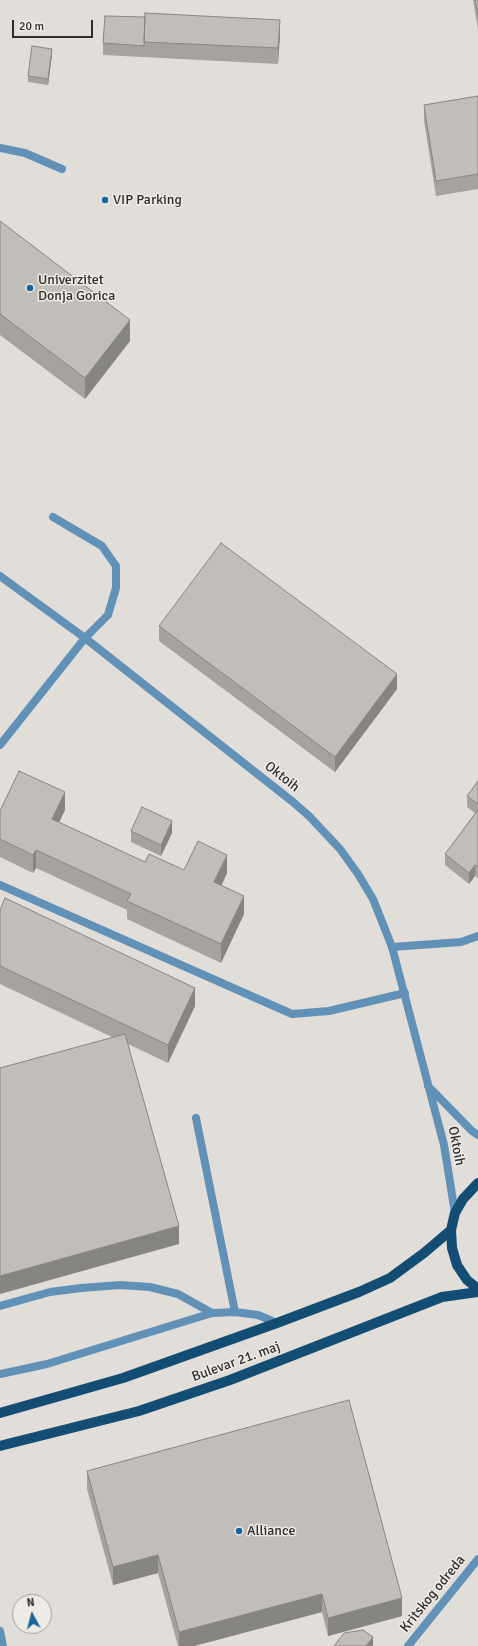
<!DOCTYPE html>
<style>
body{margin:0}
#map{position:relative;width:478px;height:1646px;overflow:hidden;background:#e1ded9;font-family:Signika,sans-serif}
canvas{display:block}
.north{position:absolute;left:12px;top:1594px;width:40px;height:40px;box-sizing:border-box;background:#eeebe6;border:1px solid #a29f9c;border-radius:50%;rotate:353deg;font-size:11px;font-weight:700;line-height:16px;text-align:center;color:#2f2e2c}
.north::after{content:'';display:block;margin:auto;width:14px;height:18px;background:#186598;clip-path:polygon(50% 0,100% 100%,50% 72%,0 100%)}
.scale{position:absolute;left:12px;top:20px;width:81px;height:18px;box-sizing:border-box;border:2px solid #2f2e2c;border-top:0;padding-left:5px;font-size:12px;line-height:14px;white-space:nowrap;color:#2f2e2c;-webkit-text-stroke:3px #eeebe6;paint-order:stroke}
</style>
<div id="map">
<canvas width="478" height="1646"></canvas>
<div class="north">N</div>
<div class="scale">20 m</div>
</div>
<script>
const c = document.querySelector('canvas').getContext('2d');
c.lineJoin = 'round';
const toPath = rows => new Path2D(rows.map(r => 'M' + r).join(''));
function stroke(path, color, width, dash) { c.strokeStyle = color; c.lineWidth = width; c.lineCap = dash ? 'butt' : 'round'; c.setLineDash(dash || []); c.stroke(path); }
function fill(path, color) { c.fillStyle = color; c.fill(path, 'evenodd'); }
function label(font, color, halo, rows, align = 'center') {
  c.font = font + ' Signika,sans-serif'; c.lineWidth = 3; c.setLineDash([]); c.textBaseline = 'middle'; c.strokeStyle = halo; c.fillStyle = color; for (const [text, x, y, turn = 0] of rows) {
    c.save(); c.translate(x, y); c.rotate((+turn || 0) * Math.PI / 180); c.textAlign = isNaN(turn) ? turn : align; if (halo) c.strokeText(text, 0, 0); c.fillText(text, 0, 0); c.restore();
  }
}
const service = toPath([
 [0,148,25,153,62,169],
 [0,745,85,638,108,615,116,588,116,566,102,546,53,517],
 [0,885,292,1014,329,1011,405,993],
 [392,947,461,942,478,936],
 [196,1118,235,1312],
 [0,1306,50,1292,81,1288,120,1285,150,1287,178,1294,212,1313],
 [0,1374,47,1364,212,1313,235,1312,258,1315,277,1323],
 [0,1631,3,1646]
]);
const minor = toPath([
 [0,576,85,638,293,802,309,816,340,849,358,874,373,899,392,947,444,1145,455,1213],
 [428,1086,472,1131,478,1135],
 [408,1646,478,1559]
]);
const primary = toPath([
 [478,1183,463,1199,455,1213,451,1230,452,1248,457,1265,467,1280,478,1289],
 [0,1413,123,1378,277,1323,359,1292,390,1278,424,1253,451,1230],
 [0,1446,139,1411,230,1380,442,1297,478,1292]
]);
const wall = toPath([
 [473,0,478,0,478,30],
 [280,35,278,64,103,55,103,43],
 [52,55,48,85,28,82,28,76],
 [478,96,478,189,436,196,424,121,424,105],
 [0,221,130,341,85,399,0,335],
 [159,626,397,689,335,772,159,641],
 [478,781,478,878,475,876,469,884,445,865,445,854,475,813,467,807,467,796],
 [65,810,59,822,145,862,184,870,227,873,222,885,244,914,221,963,127,919,127,910,36,868,33,873,0,857,0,811],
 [131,831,172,833,161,856,131,842],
 [0,910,195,1006,168,1063,128,1044,179,1244,112,1037,0,984],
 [87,1471,402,1616,328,1636,322,1612,194,1646,178,1646,158,1573,113,1585,87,1489]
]);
const shadedWall = toPath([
 [280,20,280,35,278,64,278,48],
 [52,49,52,55,48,85,48,79],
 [130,320,130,341,85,399,85,378],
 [397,674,397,689,335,772,335,757],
 [65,792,65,810,52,837,52,819],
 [172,821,172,833,161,856,161,845],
 [36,850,36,868,33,873,33,855],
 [227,855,227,873,214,900,214,882],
 [475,865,475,876,469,884,469,873],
 [244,896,244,914,221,963,221,944],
 [195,988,195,1006,168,1063,168,1045],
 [179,1226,179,1244,0,1294,0,1276],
 [158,1555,158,1573,113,1585,113,1567],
 [322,1594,322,1612,194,1646,179,1646,179,1632],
 [402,1598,402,1616,328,1636,328,1618],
 [373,1637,373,1646,366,1646]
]);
const building = toPath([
 [475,0,478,0,478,15,475,0],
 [145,13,280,20,278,48,144,42,145,13],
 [105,16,145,17,144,46,103,43,105,16],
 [32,46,52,49,48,79,28,76,32,46],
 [478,96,478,174,436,181,424,105,478,96],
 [0,221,130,320,85,378,0,314,0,221],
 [221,543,397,674,335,757,159,626,221,543],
 [19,771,65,792,52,819,145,862,149,854,184,870,198,841,227,855,214,882,244,896,221,944,127,901,131,894,36,850,33,855,0,839,0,811,19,771],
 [478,781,478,804,467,796,478,781],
 [142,807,172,821,161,845,131,831,142,807],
 [478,810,478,866,475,865,469,873,445,854,478,810],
 [5,898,195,988,168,1045,0,966,0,910,5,898],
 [125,1034,179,1226,0,1276,0,1068,125,1034],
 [349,1400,402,1598,328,1618,322,1594,179,1632,158,1555,113,1567,87,1471,349,1400],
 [363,1630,373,1637,366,1646,334,1646,344,1633,363,1630]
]);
const markers = [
 [105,200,4,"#186598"],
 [30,288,4,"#186598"],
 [239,1531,4,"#186598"]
];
const poiNames = [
 ["VIP Parking",113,200],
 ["Univerzitet",38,280],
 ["Donja Gorica",38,296],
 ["Alliance",247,1531]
];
const streetNames = [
 ["Oktoih",282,777,38],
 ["Oktoih",456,1146,79],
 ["Bulevar 21. maj",236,1362,-20],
 ["Kritskog odreda",433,1594,-51]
];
stroke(service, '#6291b7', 8);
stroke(minor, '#6291b7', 8);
stroke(primary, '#134d74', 10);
fill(wall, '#a6a39f');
fill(shadedWall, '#878582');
fill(building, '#c1beb9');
stroke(building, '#878582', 1);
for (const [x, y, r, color] of markers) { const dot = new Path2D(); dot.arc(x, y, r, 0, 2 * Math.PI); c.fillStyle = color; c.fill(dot); stroke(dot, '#eeebe6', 1.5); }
label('14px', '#2f2e2c', '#eeebe6', poiNames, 'left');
label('14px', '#2f2e2c', '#eeebe6', streetNames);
</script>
